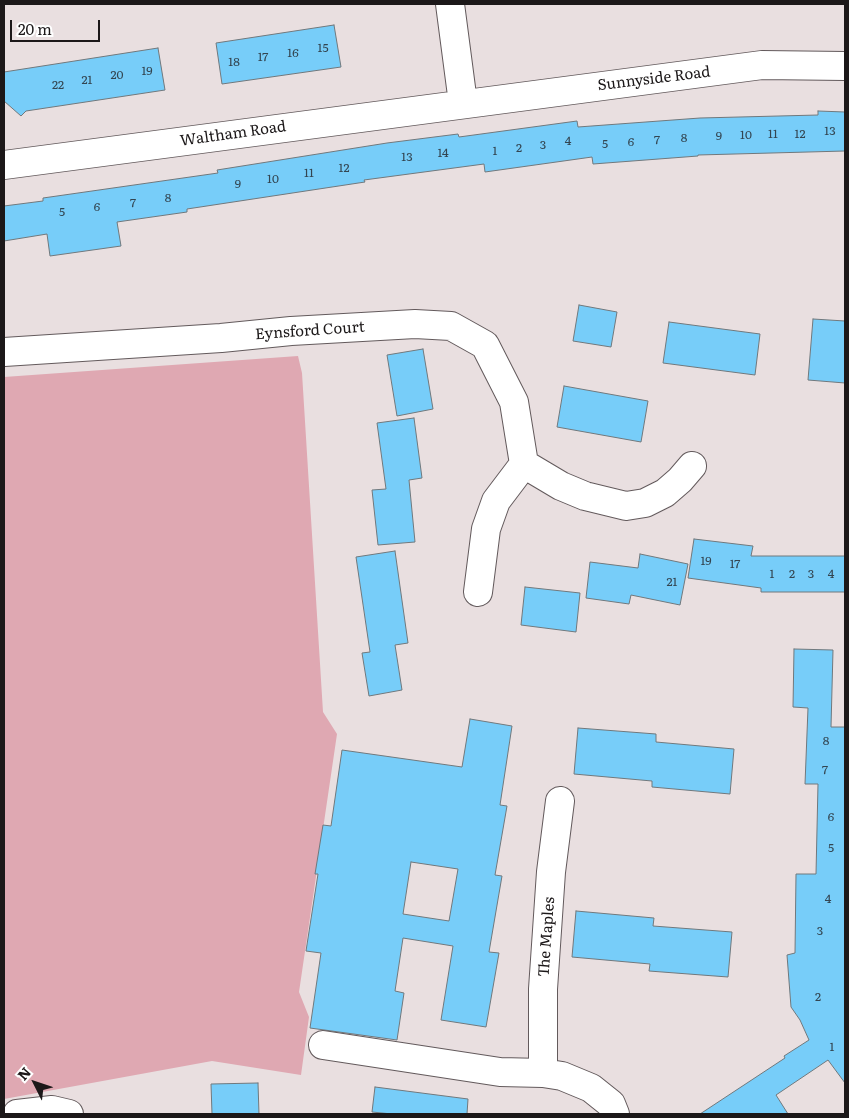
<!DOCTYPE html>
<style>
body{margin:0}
#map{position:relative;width:849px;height:1118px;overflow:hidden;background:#e9dfe0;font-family:Literata,serif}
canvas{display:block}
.frame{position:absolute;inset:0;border:5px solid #1c1819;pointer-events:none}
.north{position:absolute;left:10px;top:1058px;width:50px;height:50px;-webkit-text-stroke:4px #fff;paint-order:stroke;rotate:311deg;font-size:14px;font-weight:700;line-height:20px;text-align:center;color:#1c1819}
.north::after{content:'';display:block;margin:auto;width:18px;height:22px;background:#1c1819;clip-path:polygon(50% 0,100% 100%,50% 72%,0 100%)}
.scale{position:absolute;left:10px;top:20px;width:90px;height:22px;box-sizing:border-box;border:2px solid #1c1819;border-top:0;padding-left:6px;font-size:15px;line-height:18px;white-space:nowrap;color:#1c1819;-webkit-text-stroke:4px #fff;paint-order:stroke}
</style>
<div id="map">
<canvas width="849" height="1118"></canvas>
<div class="frame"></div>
<div class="north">N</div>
<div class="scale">20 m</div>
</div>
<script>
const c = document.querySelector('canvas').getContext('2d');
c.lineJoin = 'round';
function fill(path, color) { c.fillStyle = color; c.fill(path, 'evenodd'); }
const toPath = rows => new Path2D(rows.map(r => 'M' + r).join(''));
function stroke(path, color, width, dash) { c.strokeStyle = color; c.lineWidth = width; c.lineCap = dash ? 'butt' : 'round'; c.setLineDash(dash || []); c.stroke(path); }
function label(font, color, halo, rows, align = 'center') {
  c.font = font + ' Literata,serif'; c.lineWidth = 4.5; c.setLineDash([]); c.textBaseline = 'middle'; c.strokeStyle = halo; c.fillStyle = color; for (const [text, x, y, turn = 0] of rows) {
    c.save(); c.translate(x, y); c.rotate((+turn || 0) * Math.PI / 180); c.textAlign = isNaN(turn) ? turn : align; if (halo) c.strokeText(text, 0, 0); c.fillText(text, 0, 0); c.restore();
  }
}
const green = toPath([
 [298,356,302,373,323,712,337,734,299,992,309,1017,301,1075,212,1061,4,1099,4,377]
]);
const building = toPath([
 [334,25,341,67,222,84,216,43,334,25],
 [158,48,165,90,26,111,21,116,4,101,4,72,158,48],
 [818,111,845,112,845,151,698,155,698,156,593,164,592,157,485,172,484,164,364,180,365,182,187,209,187,212,117,222,121,246,50,256,47,234,4,241,4,206,43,201,43,198,218,173,217,170,387,143,458,134,459,137,577,121,578,127,700,118,818,115,818,111],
 [579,305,617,312,611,347,573,341,579,305],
 [813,319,845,321,845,383,808,380,813,319],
 [669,322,760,334,755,375,663,363,669,322],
 [423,349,433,409,397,416,387,355,423,349],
 [564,386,648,401,641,442,557,427,564,386],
 [414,418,422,478,409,480,415,542,378,545,372,490,386,489,377,423,414,418],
 [694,539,753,546,751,556,845,556,845,592,761,592,761,588,688,578,694,539],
 [395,551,408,643,395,645,402,690,369,696,362,653,370,652,356,557,395,551],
 [640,554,688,564,680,605,631,595,629,604,586,598,590,562,638,568,640,554],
 [525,587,580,593,576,632,521,625,525,587],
 [794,649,833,650,831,727,845,727,845,1083,828,1060,776,1095,788,1114,700,1114,785,1058,784,1056,809,1040,800,1020,791,1007,787,955,795,953,796,874,816,874,818,784,805,784,808,708,793,707,794,649],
 [470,719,512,726,500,805,507,806,495,875,502,876,489,952,499,953,486,1027,441,1020,453,946,403,938,395,991,404,993,397,1040,310,1028,321,953,306,951,318,874,315,874,323,825,331,826,342,750,462,767,470,719],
 [411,862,458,869,449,921,403,914,411,862],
 [578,728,656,734,656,742,734,749,730,794,652,787,652,781,574,774,578,728],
 [576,911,654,918,653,926,732,932,728,977,649,971,650,964,572,957,576,911],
 [258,1083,259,1114,212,1114,211,1084,258,1083],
 [375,1087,468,1099,467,1114,392,1114,372,1112,375,1087]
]);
const minor = toPath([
 [450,4,463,103],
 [4,165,762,65,845,66],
 [4,352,221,338,291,331,415,324,451,326,485,345,514,402,524,464,496,501,486,529,478,592],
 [524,464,561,486,585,496,626,506,645,503,665,493,680,480,692,466],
 [560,801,551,872,543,989,543,1073,562,1076,591,1088,611,1104,615,1114],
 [323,1045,500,1072,543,1073],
 [17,1114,52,1110,69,1114]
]);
const numberNames = [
 ["15",323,48],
 ["16",293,53],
 ["17",263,57],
 ["18",234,62],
 ["19",147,71],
 ["20",117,75],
 ["21",87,80],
 ["22",58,85],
 ["13",830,131],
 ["11",773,134],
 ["12",800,134],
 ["10",746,135],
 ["9",719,136],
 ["8",684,138],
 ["7",657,140],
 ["4",568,141],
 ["6",631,142],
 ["5",605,144],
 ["3",543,145],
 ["2",519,148],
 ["1",495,151],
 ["14",443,153],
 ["13",407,157],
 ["12",344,168],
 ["11",309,173],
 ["10",273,179],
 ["9",238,184],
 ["8",168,198],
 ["7",133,203],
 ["6",97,207],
 ["5",62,212],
 ["19",706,561],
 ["17",735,564],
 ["1",772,574],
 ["2",792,574],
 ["3",811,574],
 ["4",831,574],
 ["21",672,582],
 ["8",826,741],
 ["7",825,770],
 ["6",831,817],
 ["5",831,848],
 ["4",828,899],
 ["3",820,931],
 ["2",818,997],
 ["1",832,1047]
];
const streetNames = [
 ["Sunnyside Road",654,79,-7],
 ["Waltham Road",233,134,-8],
 ["Eynsford Court",310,331,-4],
 ["The Maples",547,937,-86]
];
fill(green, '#dfa8b2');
fill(building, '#77cdf9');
stroke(building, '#70787c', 1);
stroke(minor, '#635a5c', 30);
stroke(minor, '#fff', 28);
label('12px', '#334551', null, numberNames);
label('15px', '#1c1819', '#fff', streetNames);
</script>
